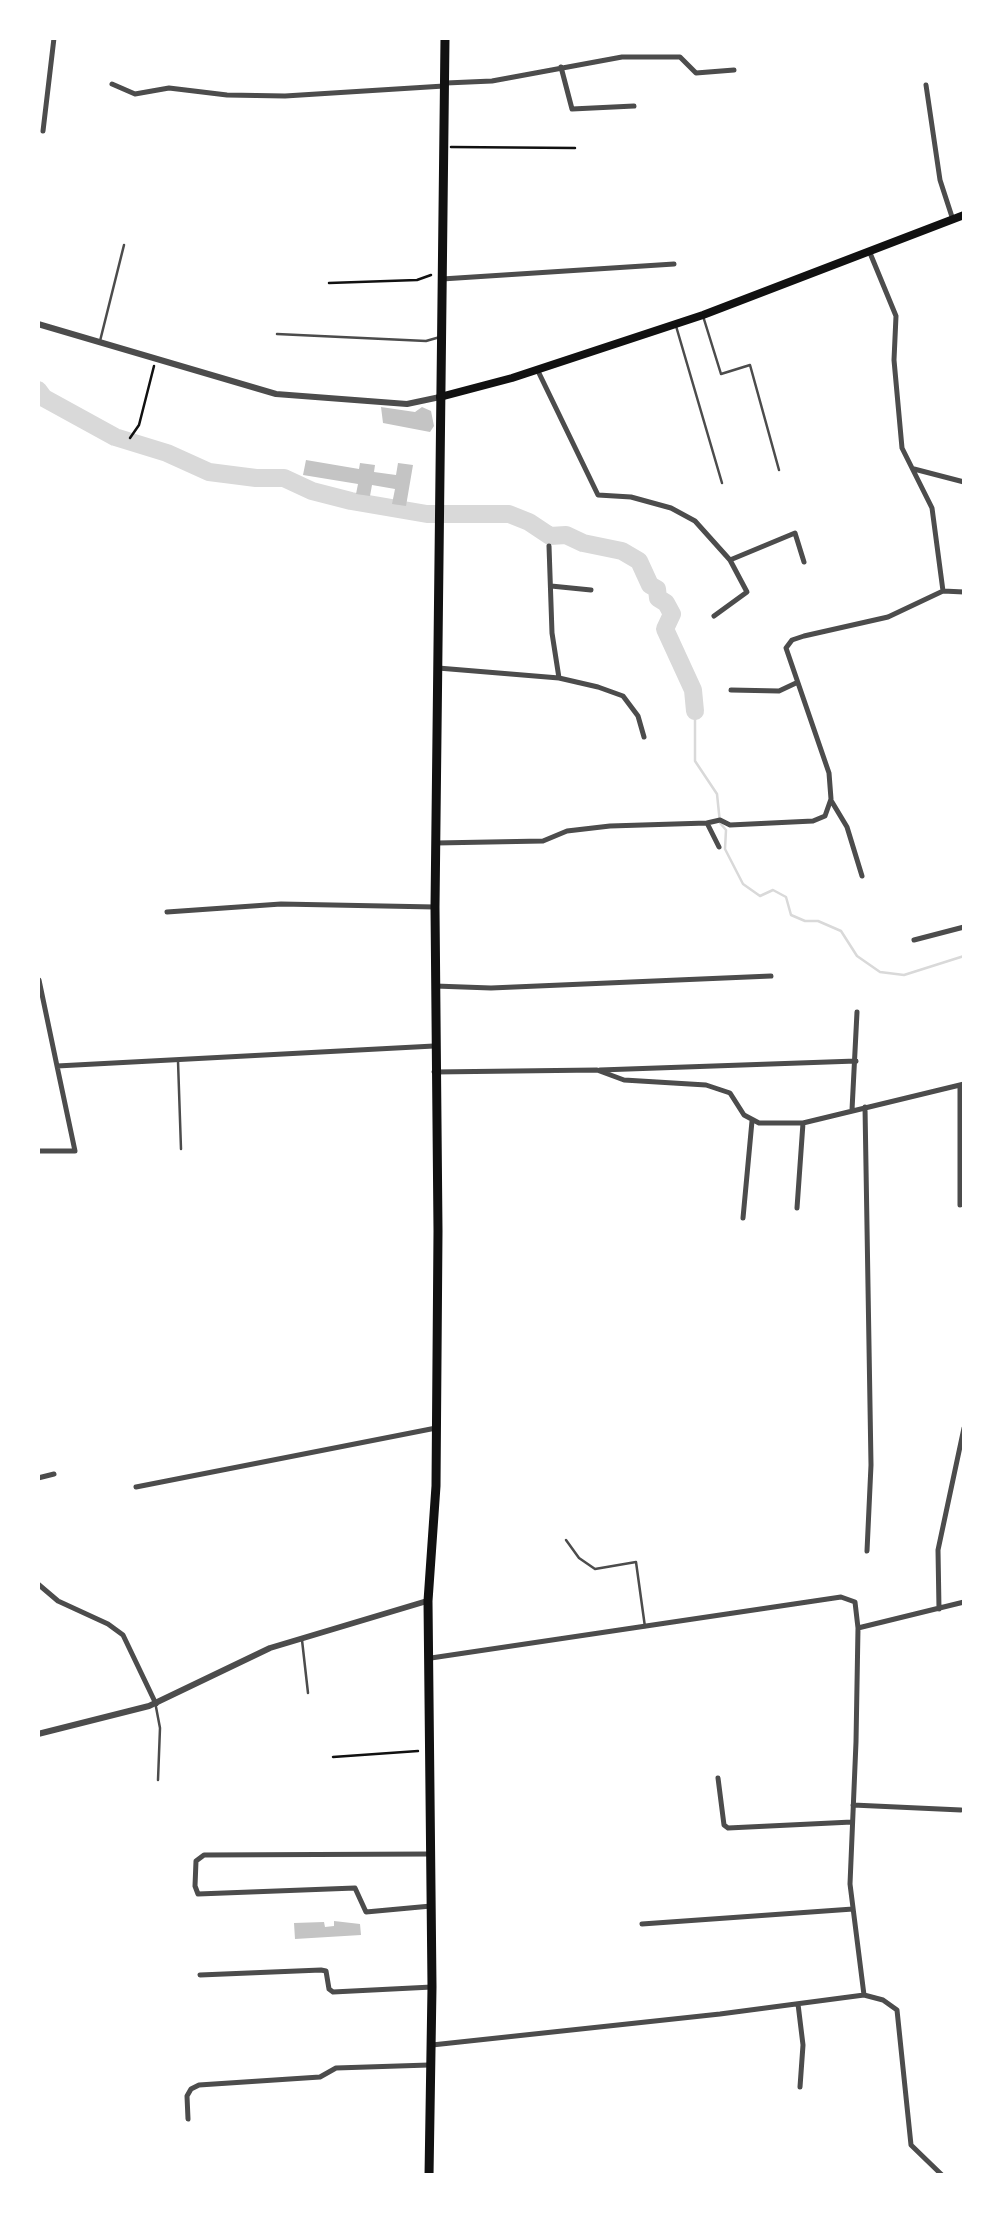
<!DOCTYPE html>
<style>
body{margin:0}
#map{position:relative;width:1002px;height:2213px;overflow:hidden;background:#fff;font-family:"Public Sans",sans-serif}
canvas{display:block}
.frame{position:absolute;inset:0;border:40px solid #fff;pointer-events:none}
</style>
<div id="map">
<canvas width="1002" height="2213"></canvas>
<div class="frame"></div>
</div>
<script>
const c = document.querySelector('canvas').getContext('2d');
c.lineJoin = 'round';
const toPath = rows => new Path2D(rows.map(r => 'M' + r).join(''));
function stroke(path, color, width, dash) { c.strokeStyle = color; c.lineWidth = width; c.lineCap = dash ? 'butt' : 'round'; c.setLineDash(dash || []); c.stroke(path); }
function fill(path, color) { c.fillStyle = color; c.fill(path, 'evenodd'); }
const stream = toPath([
 [695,711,695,761,717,794,720,823,726,830,725,849,743,884,760,896,773,890,786,897,791,915,805,921,818,921,841,931,857,956,880,972,904,975,964,956]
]);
const river = toPath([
 [38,390,44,398,115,437,167,453,209,472,256,478,284,478,312,491,351,501,427,514,509,514,529,522,550,536,566,535,583,543,622,551,639,561,650,585,657,589,658,598,666,603,672,614,665,629,693,690,695,711]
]);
const building = toPath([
 [381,407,415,412,422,407,431,411,434,426,430,432,383,423],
 [306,460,359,469,360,463,375,465,374,472,396,475,398,463,413,465,406,506,392,504,395,489,372,485,370,496,356,494,358,484,303,475],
 [334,1921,360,1924,361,1935,295,1939,294,1923,324,1922,325,1927,334,1926]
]);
const path = toPath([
 [451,147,575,148],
 [329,283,417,280,431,275],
 [130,438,139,425,154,366],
 [333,1757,418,1751]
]);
const service = toPath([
 [703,316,721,374,750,365,779,470],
 [676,326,722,483],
 [277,334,426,341,440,337],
 [100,341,124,245],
 [178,1061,181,1149],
 [566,1540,579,1558,595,1569,636,1562,645,1627],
 [302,1640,308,1693],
 [156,1707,160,1728,158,1780]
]);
const minor = toPath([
 [561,67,572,109,634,106],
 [446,83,492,81,622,57,680,57,696,73,734,70],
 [112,84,135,94,169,88,227,95,285,96,444,86],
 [926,85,940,180,953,220],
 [43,131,54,38],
 [870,253,896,316,894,360,902,448,932,508,943,591,964,592],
 [442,279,674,264],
 [537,369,598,495,631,497,671,508,695,521,730,560,795,533,804,562],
 [914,469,964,482],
 [549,546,552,633,559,678],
 [551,586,591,590],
 [714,616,747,592,730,560],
 [438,668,559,678,598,687,623,696,638,716,644,737],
 [731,690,779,691,796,683],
 [832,802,847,827,862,876],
 [707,823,720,820,730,825,813,821,825,816,831,799,829,773,786,648,792,640,804,636,888,617,943,591],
 [436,843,543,841,567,831,610,826,707,823,719,847],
 [167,912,281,904,435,907],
 [914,940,964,927],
 [39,980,57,1066],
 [435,986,491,988,771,976],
 [600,1070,856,1061],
 [434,1072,597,1070,624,1080,706,1085,730,1093,744,1115,759,1123,803,1123,964,1084],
 [960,1085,960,1205],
 [865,1107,871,1465,867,1551],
 [852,1110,857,1012],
 [38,1151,75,1151,57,1066,434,1046],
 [797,1208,803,1123],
 [743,1218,752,1121],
 [38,1478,54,1474],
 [136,1487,436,1428],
 [38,1584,58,1601,108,1624,123,1635,156,1704],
 [939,1609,938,1550,964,1428],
 [858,1628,964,1602],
 [431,1658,841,1597,855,1602,858,1628,856,1742,850,1884,864,1995],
 [718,1778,724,1825,728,1828,852,1822],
 [853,1805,961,1810],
 [430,1854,204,1855,196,1861,195,1886,198,1894,355,1888,366,1912,431,1906],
 [642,1924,853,1909],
 [200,1975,321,1970,326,1971,329,1989,333,1992,432,1987],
 [798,2004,803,2045,800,2087],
 [432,2045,720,2014,864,1995,883,2000,897,2010,911,2145,943,2176],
 [188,2119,187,2096,191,2089,199,2085,320,2077,336,2068,429,2065]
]);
const tertiary = toPath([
 [38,324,276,394,407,404,440,397],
 [38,1734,149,1706,270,1648,427,1601]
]);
const secondary = toPath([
 [440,397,512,378,703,315,964,215]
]);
const primary = toPath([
 [429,2176,432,1987,428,1601,436,1486,438,1231,435,907,445,38]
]);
stroke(stream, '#d9d9d9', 2.5);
stroke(river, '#d9d9d9', 18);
fill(building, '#c4c4c4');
stroke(path, '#111', 2.5);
stroke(service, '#4c4c4c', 2.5);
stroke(minor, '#4c4c4c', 5);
stroke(tertiary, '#4c4c4c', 6);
stroke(secondary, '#111', 8);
stroke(primary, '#111', 9);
</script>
